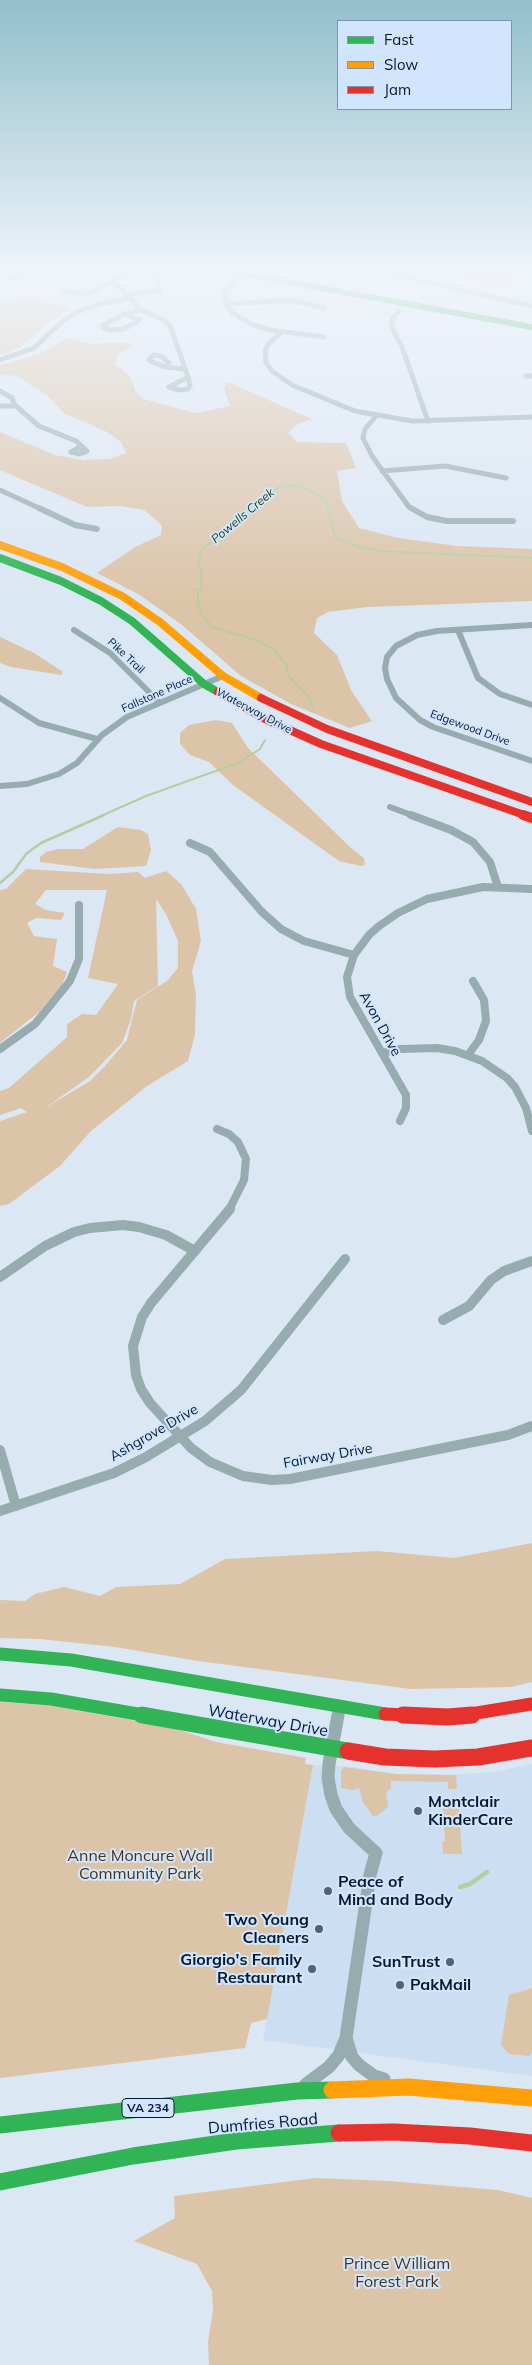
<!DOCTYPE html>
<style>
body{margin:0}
#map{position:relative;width:532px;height:2365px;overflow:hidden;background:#dce7f4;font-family:Mulish,sans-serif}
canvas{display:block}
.legend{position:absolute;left:337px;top:20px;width:175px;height:90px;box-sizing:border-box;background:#d1e6fe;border:1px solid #8094ac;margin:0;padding:6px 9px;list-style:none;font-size:15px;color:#061a30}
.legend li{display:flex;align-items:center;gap:10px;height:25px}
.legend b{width:25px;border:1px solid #8094ac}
</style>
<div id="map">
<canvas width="532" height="2365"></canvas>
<ul class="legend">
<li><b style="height:6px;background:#30b455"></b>Fast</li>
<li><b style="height:6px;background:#ff9f0a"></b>Slow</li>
<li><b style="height:6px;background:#e5322d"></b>Jam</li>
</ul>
</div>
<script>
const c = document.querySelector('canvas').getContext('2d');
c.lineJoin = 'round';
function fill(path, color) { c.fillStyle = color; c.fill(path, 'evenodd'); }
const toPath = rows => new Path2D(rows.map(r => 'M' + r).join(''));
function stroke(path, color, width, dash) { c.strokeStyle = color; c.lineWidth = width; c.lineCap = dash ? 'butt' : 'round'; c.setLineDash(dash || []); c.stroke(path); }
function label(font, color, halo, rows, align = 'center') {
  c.font = font + ' Mulish,sans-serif'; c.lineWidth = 4; c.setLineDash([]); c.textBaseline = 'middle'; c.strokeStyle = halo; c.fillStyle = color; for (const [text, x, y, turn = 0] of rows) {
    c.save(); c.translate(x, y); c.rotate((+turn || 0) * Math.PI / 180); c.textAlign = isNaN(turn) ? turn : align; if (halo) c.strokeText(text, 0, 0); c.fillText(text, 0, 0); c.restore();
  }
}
const built = toPath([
 [532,1764,532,2076,263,2040,313,1765,351,1767,396,1774,444,1775,495,1772]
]);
const green = toPath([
 [435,270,509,270,514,273,511,283,493,286],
 [28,297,72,308,44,326,20,348,0,355,0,300,10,303],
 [68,338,91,344,124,342,133,346,118,355,115,364,130,376,136,392,144,399,195,413,230,406,224,388,228,382,312,419,298,424,288,432,297,442,346,443,356,468,337,471,342,501,359,528,398,538,458,546,532,549,532,601,367,607,328,612,317,618,314,633,337,655,352,692,372,721,350,728,291,704,241,676,182,625,140,595,97,573,135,547,161,535,162,526,155,519,144,510,121,506,87,507,0,470,0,432,55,455,83,460,110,459,126,453,121,442,105,431,65,414,49,397,17,376,0,374,0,365,39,354],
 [0,637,34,653,63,672,61,675,11,667,0,663],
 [216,720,232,723,248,748,351,848,364,858,365,865,361,866,339,861,233,785,209,762,190,755,180,744,180,733,189,725],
 [118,827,141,830,148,834,151,850,146,866,95,869,40,862,40,857,46,852,58,849,83,849],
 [26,869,109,874,138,872,145,878,166,871,181,884,196,909,201,941,192,971,196,995,195,1034,188,1061,147,1086,91,1131,60,1166,9,1204,0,1206,0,1121,27,1112,21,1108,0,1115,0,1091,9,1088,67,1037,67,1024,82,1014,96,1015,118,984,88,978,107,890,46,890,35,904,46,910,65,913,61,920,36,918,27,923,34,936,57,939,53,966,67,972,62,985,39,1012,0,1043,0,890,6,889],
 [156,899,166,914,178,941,178,968,167,981,137,1000,127,1040,105,1066,90,1081,45,1108,89,1077,122,1043,131,1019,134,1001,158,986],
 [532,1543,532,1682,511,1687,411,1689,198,1661,115,1647,40,1639,0,1638,0,1600,25,1601,35,1594,64,1587,100,1596,116,1587,180,1584,225,1559,377,1551,454,1558],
 [0,1702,46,1705,171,1727,216,1742,306,1758,305,1764,313,1765,267,2019,251,2023,245,2048,0,2078],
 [344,1767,396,1774,456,1775,457,1789,448,1789,448,1782,391,1781,391,1788,386,1793,388,1807,378,1815,373,1816,363,1802,359,1788,353,1790,341,1788,341,1771],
 [445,1799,458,1799,462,1854,443,1854,442,1842,445,1842,443,1806,446,1805],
 [532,1988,532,2053,529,2056,509,2054,501,2045,509,1995],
 [315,2178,389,2181,498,2190,532,2198,532,2365,209,2365,208,2342,213,2310,212,2291,197,2264,134,2241,175,2218,174,2196]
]);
const streamFar2 = toPath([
 [314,709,309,697,289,677,286,665,273,649,256,640,212,627,201,613,198,604,198,595,201,588,201,570,198,562,201,551,278,487,289,485,303,487,325,499,335,537,353,545,379,551,532,558],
 [101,816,146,796,238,763,260,749,265,740]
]);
const streamFar1 = toPath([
 [0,883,13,872,26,854,41,843,104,815]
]);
const stream = toPath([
 [460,1887,470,1884,487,1872]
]);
const streetFar4 = toPath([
 [249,270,230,285,225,293,226,304,233,313,251,324,270,330,324,337],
 [373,270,532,306],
 [10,279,24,276,36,270],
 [111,283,122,289,141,310,164,320,170,325,188,377],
 [64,291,89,294,129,272,156,275,160,291,127,294],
 [226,304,291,300,324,308],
 [399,311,393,318,392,328,402,347,428,421],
 [125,314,139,320,124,329,110,330,103,328,103,325,125,314],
 [125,314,141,310],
 [282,332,268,344,265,352,266,363,272,371,292,385,355,411,412,421,532,417],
 [154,355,161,356,169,363,165,367,150,361,149,359,154,355],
 [0,360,34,348,63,321,75,313,99,304,131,298],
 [165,367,185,369],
 [526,376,532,376],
 [188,377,190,386,188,389,179,390,169,387,188,377],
 [0,391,12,398,15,406],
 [0,406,16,406,39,426,76,441,86,450],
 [376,416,365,429,363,438,372,456,409,507,413,509],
 [78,448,85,449,87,451,80,454,71,452,78,448],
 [382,471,445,466,506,478],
 [0,490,41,509]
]);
const streetFar3 = toPath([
 [39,508,75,525,97,529],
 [411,508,427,517,447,521,513,521],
 [532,625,437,631,417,635,396,646,387,657,385,668,387,679,396,698,420,720,433,727,532,761],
 [74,630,110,653,159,702],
 [458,630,478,678,500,694,532,705],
 [0,698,39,723,97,739],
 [0,786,27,784,59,774,77,763,102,735,127,717,223,676],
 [390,807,414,816]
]);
const streetFar2 = toPath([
 [411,815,451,830,473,842,490,862,498,887],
 [190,843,210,852,262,912,281,929,304,941,354,955],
 [0,1049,35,1024,70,981,79,959,79,905],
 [382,1053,400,1049,437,1048,455,1051,482,1061,507,1078,515,1087,526,1108,532,1131],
 [468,1055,479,1040,486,1021,484,1000,473,981],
 [400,1121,406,1108,406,1095,350,997,347,977,354,955,369,935,379,926,398,913,427,899,483,887,532,889],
 [217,1129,229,1134,238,1142,246,1159,244,1180,229,1210]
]);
const streetFar1 = toPath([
 [230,1209,151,1303,142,1317,133,1346,136,1375,141,1389,150,1403,191,1448,210,1462,243,1476,272,1480,290,1479,508,1435,532,1426],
 [0,1277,45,1246,74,1232,90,1228,123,1225,139,1227,166,1235,195,1251],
 [443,1320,469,1306,491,1280,504,1271,532,1261],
 [0,1450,16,1506],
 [0,1511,114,1473,146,1457,205,1421,241,1390,345,1259],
 [338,1716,340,1707]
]);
const street = toPath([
 [346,2038,352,2057,359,2065,374,2076,384,2079],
 [305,2085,329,2067,339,2055,346,2038,370,1875,376,1853,349,1828,336,1809,331,1795,328,1778,329,1764,338,1715]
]);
const fastFar3 = toPath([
 [224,270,532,327]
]);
const fastFar2 = toPath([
 [0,558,61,581,101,601,132,621,204,684,218,692]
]);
const fastFar1 = toPath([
 [0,1654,71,1660,385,1714],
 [0,1695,51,1699,149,1716]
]);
const fast = toPath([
 [142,1715,348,1751],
 [0,2125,297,2091,332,2090],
 [0,2182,133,2156,236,2141,339,2133]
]);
const slowFar1 = toPath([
 [0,545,62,567,122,596,160,622,223,676,261,698]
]);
const slow = toPath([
 [332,2090,409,2087,532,2098]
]);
const jamFar3 = toPath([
 [218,692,265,719,321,744,527,816],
 [261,698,327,729,532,802]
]);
const jamFar2 = toPath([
 [523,815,532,818]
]);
const jamFar1 = toPath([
 [385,1714,429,1716],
 [458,1716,532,1704]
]);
const jam = toPath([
 [403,1715,448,1717,472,1715],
 [348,1751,385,1757,435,1759,478,1757,532,1748],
 [339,2133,394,2132,470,2136,532,2143]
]);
const markers = [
 [418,1811,5,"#516275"],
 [328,1891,5,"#516275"],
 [319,1929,5,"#516275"],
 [450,1962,5,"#516275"],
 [312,1969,5,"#516275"],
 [400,1985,5,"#516275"]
];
const farStreetnames = [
 ["Pike Trail",126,656,43],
 ["Fallstone Place",157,694,-24],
 ["Waterway Drive",254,711,28],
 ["Edgewood Drive",470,728,20]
];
const farWaternames = [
 ["Powells Creek",243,516,-40]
];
const shields = [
 [148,2108,52]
];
const shieldNames = [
 ["VA 234",148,2108]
];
const streetNames = [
 ["Avon Drive",380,1024,61],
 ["Ashgrove Drive",154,1433,-30],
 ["Fairway Drive",328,1456,-10]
];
const nearStreetnames = [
 ["Waterway Drive",268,1721,10],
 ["Dumfries Road",263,2124,-5]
];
const nearPoinames = [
 ["Montclair",428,1802],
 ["KinderCare",428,1820],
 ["Peace of",338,1882],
 ["Mind and Body",338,1900],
 ["Two Young",309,1920,"right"],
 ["Cleaners",309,1938,"right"],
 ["Giorgio's Family",302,1960,"right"],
 ["Restaurant",302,1978,"right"],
 ["SunTrust",440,1962,"right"],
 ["PakMail",410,1985]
];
const nearParknames = [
 ["Anne Moncure Wall",140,1856],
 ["Community Park",140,1874],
 ["Prince William",397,2264],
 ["Forest Park",397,2282]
];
fill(built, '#ccdef2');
fill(green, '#dcc4a8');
stroke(streamFar2, '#b2cfa2', 2);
stroke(streamFar1, '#b2cfa2', 2.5);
stroke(stream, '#b2cfa2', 4.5);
stroke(streetFar4, '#97acaf', 5);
stroke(streetFar3, '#97acaf', 6);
stroke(streetFar2, '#97acaf', 8);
stroke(streetFar1, '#97acaf', 10);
stroke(street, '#97acaf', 13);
stroke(fastFar3, '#30b455', 6);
stroke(fastFar2, '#30b455', 8);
stroke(fastFar1, '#30b455', 13);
stroke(fast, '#30b455', 17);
stroke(slowFar1, '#ff9f0a', 8);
stroke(slow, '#ff9f0a', 17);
stroke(jamFar3, '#e5322d', 8);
stroke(jamFar2, '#e5322d', 10);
stroke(jamFar1, '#e5322d', 13);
stroke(jam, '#e5322d', 17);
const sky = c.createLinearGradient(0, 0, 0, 601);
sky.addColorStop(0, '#92bfcc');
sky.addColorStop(0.45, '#eff4fa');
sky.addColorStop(1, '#eff4fa00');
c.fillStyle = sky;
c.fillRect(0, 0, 532, 601);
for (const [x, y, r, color] of markers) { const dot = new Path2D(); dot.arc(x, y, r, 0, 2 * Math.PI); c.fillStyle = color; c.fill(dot); stroke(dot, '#d1e6fe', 2); }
label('11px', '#061a30', '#d1e6fe', farStreetnames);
label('italic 12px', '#29400e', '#d1e6fe', farWaternames);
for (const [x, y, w] of shields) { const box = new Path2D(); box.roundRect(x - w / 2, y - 9.5, w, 19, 4); c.fillStyle = '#d1e6fe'; c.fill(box); stroke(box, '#061a30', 1); }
label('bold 12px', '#061a30', null, shieldNames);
label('14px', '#061a30', '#d1e6fe', streetNames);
label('16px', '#061a30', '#d1e6fe', nearStreetnames);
label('bold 16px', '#061a30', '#d1e6fe', nearPoinames, 'left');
label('16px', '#493316', '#d1e6fe', nearParknames);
</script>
